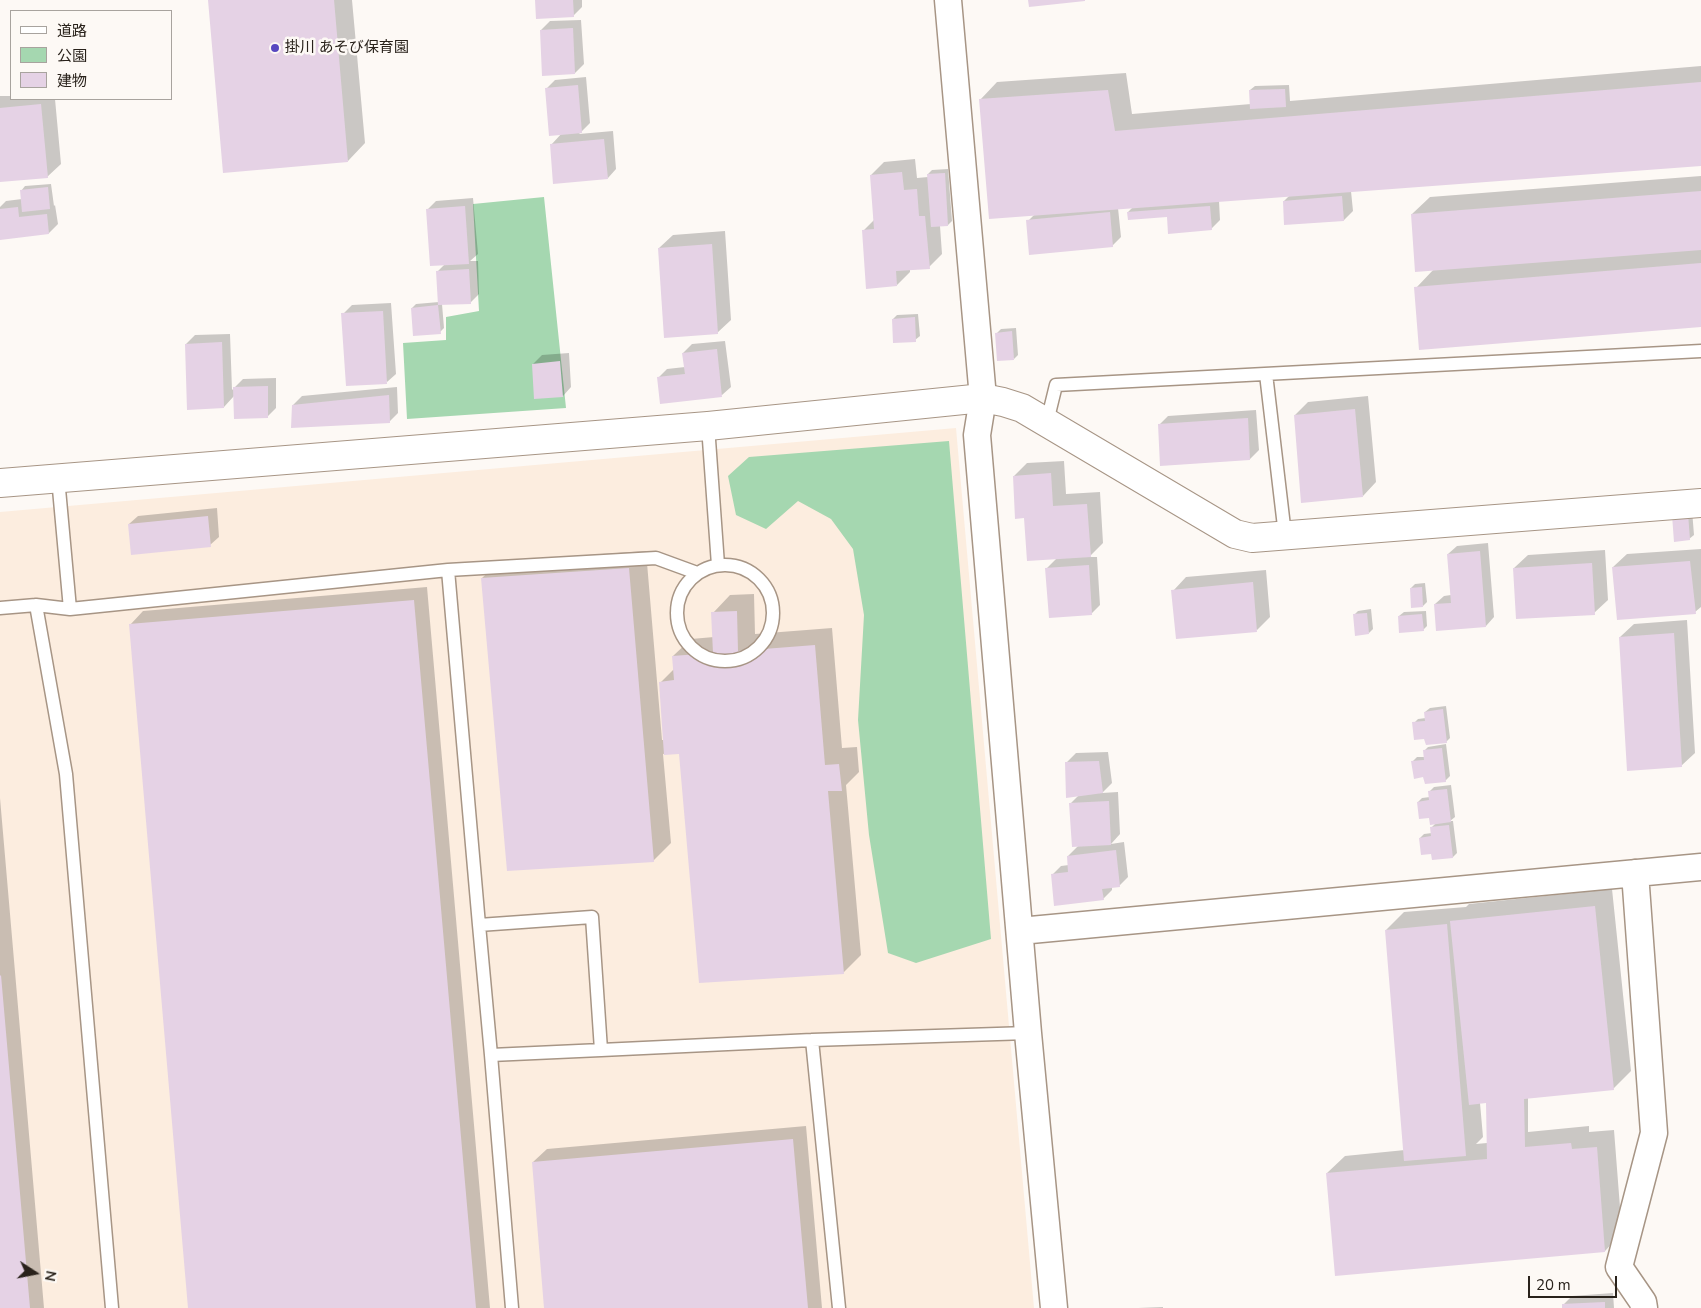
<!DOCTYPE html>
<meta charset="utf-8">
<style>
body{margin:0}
#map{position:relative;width:1701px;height:1308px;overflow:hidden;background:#fdf9f5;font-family:"Nunito Sans","Noto Sans JP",sans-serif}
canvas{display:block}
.legend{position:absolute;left:10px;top:10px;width:162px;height:90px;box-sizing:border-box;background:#fdf9f5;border:1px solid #a8a39e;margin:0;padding:6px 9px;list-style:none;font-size:15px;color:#29221b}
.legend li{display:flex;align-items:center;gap:10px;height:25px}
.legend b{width:25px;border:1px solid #a8a39e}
.north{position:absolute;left:10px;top:1248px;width:50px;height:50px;-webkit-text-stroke:4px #fdf9f5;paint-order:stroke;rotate:101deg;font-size:14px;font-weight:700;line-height:20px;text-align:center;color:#29221b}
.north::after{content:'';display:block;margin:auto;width:18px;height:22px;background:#29221b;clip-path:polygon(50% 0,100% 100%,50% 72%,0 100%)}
.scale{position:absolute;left:1528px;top:1276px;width:89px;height:22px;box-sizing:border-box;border:2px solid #29221b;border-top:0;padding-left:6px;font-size:15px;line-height:18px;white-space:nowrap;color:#29221b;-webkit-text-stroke:4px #fdf9f5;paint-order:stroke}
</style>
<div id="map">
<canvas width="1701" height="1308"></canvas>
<ul class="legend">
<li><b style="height:6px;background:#fff"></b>道路</li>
<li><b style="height:14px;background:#a5d7b0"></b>公園</li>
<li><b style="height:14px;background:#e5d2e5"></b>建物</li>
</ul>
<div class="north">N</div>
<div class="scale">20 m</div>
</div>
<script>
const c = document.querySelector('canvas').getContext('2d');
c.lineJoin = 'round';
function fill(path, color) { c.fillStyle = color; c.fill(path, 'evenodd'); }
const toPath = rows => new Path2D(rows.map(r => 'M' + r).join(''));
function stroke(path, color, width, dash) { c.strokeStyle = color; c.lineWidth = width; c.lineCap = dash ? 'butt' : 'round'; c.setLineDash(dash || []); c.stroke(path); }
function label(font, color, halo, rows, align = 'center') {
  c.font = font + ' "Nunito Sans","Noto Sans JP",sans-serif'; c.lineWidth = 5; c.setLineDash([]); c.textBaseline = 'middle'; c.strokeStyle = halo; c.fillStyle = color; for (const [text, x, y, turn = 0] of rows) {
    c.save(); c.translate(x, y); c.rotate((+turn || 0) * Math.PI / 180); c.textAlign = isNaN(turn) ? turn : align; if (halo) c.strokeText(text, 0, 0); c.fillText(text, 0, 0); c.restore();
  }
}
const built = toPath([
 [956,428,1034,1308,0,1308,0,512]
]);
const green = toPath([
 [544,197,566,408,407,419,403,343,446,340,446,317,479,311,473,204],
 [949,441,991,939,916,963,888,953,869,835,858,720,864,615,853,549,831,519,798,501,766,529,736,515,728,476,749,457]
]);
const shadow = toPath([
 [209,0,352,0,365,143,348,161],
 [536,0,582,0,582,7,573,16],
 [581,20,584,64,575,73,541,30,550,21],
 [1701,66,1701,165,1351,191,1353,211,1344,220,1286,224,1284,201,1290,195,1219,201,1220,220,1211,229,1168,216,1128,212,1133,207,1118,208,1121,237,1112,246,1028,221,1034,215,980,100,997,82,1126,73,1132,114,1251,104,1250,90,1255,86,1289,85,1290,101],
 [586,77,590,123,579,134,613,131,616,169,608,178,551,145,562,133,546,89,555,80],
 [0,96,11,96,11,99,55,99,61,164,47,177,0,181],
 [915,159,917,178,928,177,928,174,932,170,948,169,952,221,948,225,940,226,942,254,929,267,910,269,910,272,897,285,863,231,874,220,871,175,884,162],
 [1701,176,1701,325,1416,288,1434,269,1412,214,1430,197],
 [51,184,54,206,55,205,58,224,49,233,0,238,0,207,6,201,22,199,21,191,25,186],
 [473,198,478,254,470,261,478,261,479,294,470,303,442,304,444,328,440,332,412,308,416,304,439,302,438,271,445,264,427,210,436,201],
 [725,231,731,320,717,333,659,248,673,235],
 [391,303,396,374,387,382,343,314,352,305],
 [918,314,920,336,915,340,893,319,897,315],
 [1016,328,1018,355,1014,359,997,333,1001,329],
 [230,334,232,390,243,379,276,378,276,408,267,417,234,396,224,407,186,344,195,335],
 [725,341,731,387,722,395,658,378,667,369,685,367,683,353,692,344],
 [569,353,571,387,563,396,533,364,542,355],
 [397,387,398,413,389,422,293,405,302,396],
 [1368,396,1376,482,1363,496,1295,415,1308,402],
 [1256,410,1259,450,1250,459,1159,425,1168,416],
 [1064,461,1066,494,1100,492,1103,543,1089,557,1097,557,1100,605,1091,614,1047,568,1057,558,1025,516,1014,476,1027,463],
 [217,508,219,537,210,545,129,524,138,516],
 [1692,510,1694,535,1689,539,1673,516],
 [1488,543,1494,617,1486,626,1435,604,1444,596,1451,595,1448,554,1457,546],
 [1701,549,1701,607,1695,612,1613,567,1627,554],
 [1605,550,1608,600,1594,613,1514,568,1528,555],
 [646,551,662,740,664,740,661,682,674,669,673,656,691,639,714,637,713,613,730,595,754,594,755,634,832,628,842,748,857,747,859,772,846,785,861,955,843,973,681,752,663,754,671,843,653,861,482,578,500,561],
 [1266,570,1270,617,1257,630,1173,591,1186,577],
 [1425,583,1427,602,1423,606,1411,588,1415,584],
 [427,587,490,1308,189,1308,130,625,143,611],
 [1371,609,1373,629,1369,633,1354,615,1358,611],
 [1426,611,1427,626,1423,630,1399,616,1404,612],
 [1687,620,1695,753,1681,766,1620,637,1634,624],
 [1446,706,1450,738,1446,742,1414,723,1418,719,1426,718,1425,712,1430,708],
 [1446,744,1450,776,1445,781,1424,776,1413,761,1417,757,1425,757,1424,751,1428,747],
 [1108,752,1112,783,1102,793,1118,792,1120,834,1111,844,1124,842,1128,877,1119,886,1112,887,1112,890,1103,899,1052,875,1061,866,1069,865,1068,856,1079,845,1071,803,1079,795,1067,762,1076,753],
 [1451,785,1455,817,1450,821,1453,821,1457,853,1453,857,1432,852,1420,838,1424,834,1432,833,1432,827,1436,823,1418,802,1422,798,1430,797,1430,791,1434,787],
 [0,798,44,1308,0,1308],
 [1612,889,1631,1071,1613,1089,1528,1098,1528,1132,1589,1126,1589,1132,1614,1130,1622,1233,1605,1251,1327,1173,1345,1156,1405,1150,1386,930,1404,912,1466,907,1469,904],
 [1489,1102,1487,1143,1476,1144,1483,1137,1480,1103],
 [806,1126,822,1308,546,1308,533,1162,547,1149],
 [1613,1293,1614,1308,1564,1308,1563,1305,1572,1296],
 [1163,1307,1163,1308,1138,1308]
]);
const building = toPath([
 [208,0,334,0,348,162,223,173],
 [535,0,573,0,574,17,536,19],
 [1028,0,1085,0,1085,1,1029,7],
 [573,28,575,74,542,76,540,30],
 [1701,82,1701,166,989,219,979,99,1108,90,1115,131],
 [578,85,582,133,549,136,545,88],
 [1285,89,1286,107,1250,109,1249,90],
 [41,104,48,178,0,182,0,108],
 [604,139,608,179,553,184,550,144],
 [902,172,904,190,917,189,919,216,925,216,930,269,896,271,897,286,866,289,862,230,874,229,870,175],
 [945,173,948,226,931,227,927,174],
 [48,187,50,209,22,212,20,190],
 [1701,191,1701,250,1415,272,1411,214],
 [1342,196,1344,221,1284,225,1283,201],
 [465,206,469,264,430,266,426,209],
 [1210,206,1212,230,1168,234,1167,217,1128,220,1127,212],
 [18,207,19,217,47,214,49,234,0,240,0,209],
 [1110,212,1113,247,1029,255,1026,220],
 [712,244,718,334,664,338,658,248],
 [1701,263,1701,327,1419,350,1414,287],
 [469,269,471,304,438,305,441,334,413,336,411,308,438,305,436,271],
 [383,311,387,384,346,386,341,313],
 [915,317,916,342,893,343,892,319],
 [1012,331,1014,360,997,361,995,333],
 [222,342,224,408,187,410,185,344],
 [717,349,722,397,660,404,657,377,685,374,682,353],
 [560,361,563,397,534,399,532,364],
 [268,386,268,418,234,419,233,387],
 [389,395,390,423,291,428,292,405],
 [1355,409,1363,497,1301,503,1294,415],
 [1248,418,1250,460,1160,466,1158,424],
 [1051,473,1053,506,1087,504,1091,557,1027,561,1024,518,1015,519,1013,476],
 [1688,514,1690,540,1674,542,1672,515],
 [208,516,211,547,131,555,128,524],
 [1480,551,1486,627,1436,631,1434,604,1451,603,1447,554],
 [1690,561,1696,614,1617,620,1612,567],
 [1592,563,1595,615,1516,619,1513,568],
 [1089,565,1092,615,1049,618,1045,568],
 [629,568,654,862,507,871,481,578],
 [1253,582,1257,632,1176,639,1171,590],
 [1422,587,1423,607,1411,608,1410,588],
 [414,600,476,1308,188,1308,129,624],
 [737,611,738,651,815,645,825,765,839,764,842,791,828,791,844,974,699,983,679,754,664,755,659,682,674,680,672,656,713,653,711,612],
 [1367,613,1369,634,1355,636,1353,614],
 [1422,614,1424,631,1399,633,1398,616],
 [1674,633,1682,767,1627,771,1619,637],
 [1443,709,1447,743,1426,745,1424,739,1414,740,1412,722,1425,721,1424,712],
 [1442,748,1446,782,1425,784,1423,777,1414,779,1411,761,1424,760,1423,750],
 [1099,761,1103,793,1066,798,1065,762],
 [1447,789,1451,822,1430,825,1429,818,1419,819,1417,802,1429,800,1428,791],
 [1109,801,1111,845,1072,847,1069,803],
 [1449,825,1453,858,1432,860,1431,854,1421,855,1419,838,1431,836,1430,827],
 [1116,850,1120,887,1102,889,1104,900,1054,906,1051,874,1068,872,1067,856],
 [1595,906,1614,1090,1524,1099,1525,1147,1571,1143,1572,1149,1597,1147,1605,1252,1335,1276,1326,1173,1487,1159,1486,1103,1469,1105,1450,921],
 [1447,924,1466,1156,1404,1161,1385,930],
 [1,975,30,1308,0,1308,0,976],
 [793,1139,808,1308,544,1308,532,1162],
 [1605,1302,1605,1308,1562,1308,1562,1304]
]);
const service = toPath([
 [1266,374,1285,535],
 [1047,422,1056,385,1701,351],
 [708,426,718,565],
 [58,478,70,609],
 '677 613a48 48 0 1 1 96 0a48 48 0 1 1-96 0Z',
 [448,570,479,925],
 [36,605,66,774,112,1308],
 [0,608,36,605,70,609,448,570,656,558,697,573],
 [812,1040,839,1308],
 [601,1050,491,1055,479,925,592,917,601,1050,812,1040,1028,1033],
 [491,1055,512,1308]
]);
const minor = toPath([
 [948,0,983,398,977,435,1028,1033,1054,1308],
 [1635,873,1654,1133,1619,1267,1643,1302,1644,1308],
 [1020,931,1701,867]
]);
const tertiary = toPath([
 [0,483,708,426,983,398,1003,402,1022,408,1235,534,1252,538,1701,503]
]);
const markers = [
 [275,48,5,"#5848c0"]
];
const poiNames = [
 ["掛川 あそび保育園",285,48]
];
fill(built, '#fceddf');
fill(green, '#a5d7b0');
fill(shadow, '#0003');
fill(building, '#e5d2e5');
stroke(service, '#a79585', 15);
stroke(minor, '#a79585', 29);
stroke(tertiary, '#a79585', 30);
stroke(service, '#fff', 12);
stroke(minor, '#fff', 26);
stroke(tertiary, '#fff', 28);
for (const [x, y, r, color] of markers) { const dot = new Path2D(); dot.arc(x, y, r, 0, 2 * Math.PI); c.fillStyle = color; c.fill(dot); stroke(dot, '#fdf9f5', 2); }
label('15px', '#29221b', '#fdf9f5', poiNames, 'left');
</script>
